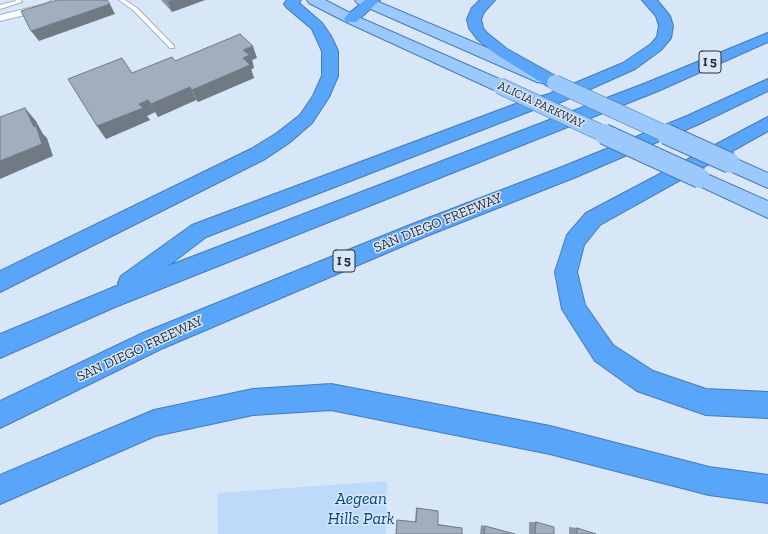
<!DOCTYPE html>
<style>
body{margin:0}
canvas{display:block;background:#d8e7f8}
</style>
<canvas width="768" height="534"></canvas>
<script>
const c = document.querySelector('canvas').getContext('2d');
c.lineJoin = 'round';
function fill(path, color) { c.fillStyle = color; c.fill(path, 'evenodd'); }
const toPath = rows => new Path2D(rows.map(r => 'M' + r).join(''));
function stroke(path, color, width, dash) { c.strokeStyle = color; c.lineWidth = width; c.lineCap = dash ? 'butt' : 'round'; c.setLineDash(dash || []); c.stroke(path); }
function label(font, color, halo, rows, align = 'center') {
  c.font = font + ' "Zilla Slab",serif'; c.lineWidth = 3; c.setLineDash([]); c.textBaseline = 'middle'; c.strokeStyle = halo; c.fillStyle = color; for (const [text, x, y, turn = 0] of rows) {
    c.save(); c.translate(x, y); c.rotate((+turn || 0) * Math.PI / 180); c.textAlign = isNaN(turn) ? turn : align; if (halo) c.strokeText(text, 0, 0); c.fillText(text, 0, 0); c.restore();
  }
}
const green = toPath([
 [387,481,386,534,218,534,217,493]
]);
const lane = toPath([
 [15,0,21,0,22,2,0,9,0,5,16,1,15,0],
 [119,0,125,0,137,8,174,46,174,48,170,48,133,10,119,0]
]);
const street = toPath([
 [53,0,66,0,53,8,0,21,0,15,45,4,53,0]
]);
const primary = toPath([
 [307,0,325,0,356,16,506,82,508,86,506,90,500,91,494,90,346,22,309,3,307,0],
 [355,0,374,0,549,74,551,78,549,82,543,83,537,82,357,3,355,0],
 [730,156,768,173,768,188,723,168,721,163,723,158,730,156],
 [700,171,768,201,768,218,693,183,690,178,693,173,700,171]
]);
const highway = toPath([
 [287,0,301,0,299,3,322,23,331,36,338,51,338,76,329,97,312,123,289,143,265,159,0,292,0,271,251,149,277,133,300,115,313,96,322,76,322,51,312,29,286,7,284,4,287,0],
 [365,0,380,0,356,22,346,22,344,19,346,16,365,0],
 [480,0,495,0,484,12,481,19,483,28,487,33,507,49,561,79,563,83,561,87,555,88,549,87,497,55,477,39,469,28,467,19,472,8,480,0],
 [642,0,657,0,670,16,673,26,671,38,661,50,635,69,561,102,533,110,206,237,168,266,646,83,768,33,768,42,658,91,115,307,0,358,0,334,119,285,118,283,121,276,192,225,521,102,549,94,623,63,651,44,657,37,659,26,656,16,642,0],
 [768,79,768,91,699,124,576,177,424,237,161,349,0,428,0,401,143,333,410,225,562,167,687,116,768,79],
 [768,117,768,131,600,225,584,245,577,272,585,305,613,345,653,371,706,389,768,392,768,418,706,415,637,391,595,361,562,309,555,272,567,235,586,213,768,117],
 [331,384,550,426,709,467,768,475,768,503,709,495,550,454,331,410,253,415,155,436,0,504,0,475,154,410,253,389,331,384]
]);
const primaryBridgeFar1 = toPath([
 [555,83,668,135],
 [500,86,606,135]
]);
const primaryBridge = toPath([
 [604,134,700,178],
 [666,134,730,163]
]);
const wall = toPath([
 [161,0,205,0,172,12],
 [257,58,252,60,254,68,251,69,254,78,198,102,196,100,158,117,155,112,147,116,150,120,106,139,97,126,132,73],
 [416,508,438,511,438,524,462,528,462,534,396,534,397,520,415,522],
 [529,522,536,522,554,534,529,534],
 [481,525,485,526,515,534,480,534],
 [569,527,577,528,596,534,569,534]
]);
const shadedWall = toPath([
 [174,0,205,0,172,12,168,2],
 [110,4,115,14,39,41,31,31],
 [253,46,257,58,252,60,254,68,251,69,254,78,198,102,192,90,243,58,243,50],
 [190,87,196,100,158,117,151,104],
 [148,100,155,112,147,116,150,120,106,139,97,126,139,104],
 [25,108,36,121,43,134,47,138,53,156,0,179,0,161,34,127]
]);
const building = toPath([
 [57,0,107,0,110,4,31,31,21,11,57,0],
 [166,0,174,0,168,2,166,0],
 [240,34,253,46,243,50,250,55,243,58,250,65,192,90,190,87,151,104,148,100,139,104,143,108,97,126,68,79,122,58,132,73,172,57,175,61,240,34],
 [25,108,34,127,36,126,42,144,0,161,0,117,25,108],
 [417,508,438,511,438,525,462,528,462,534,396,534,397,520,416,522,417,508],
 [536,522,554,527,554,534,535,534,536,522],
 [485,526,515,534,484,534,485,526],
 [577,528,596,534,577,534,577,528]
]);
const farStreetnames = [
 ["ALICIA PARKWAY",541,105,25]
];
const shields = [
 [710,62,22],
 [344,261,22]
];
const shieldNames = [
 ["I 5",710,62],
 ["I 5",344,261]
];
const streetNames = [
 ["SAN DIEGO FREEWAY",438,223,-22],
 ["SAN DIEGO FREEWAY",140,349,-25]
];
const nearParknames = [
 ["Aegean",361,499],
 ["Hills Park",361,519]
];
fill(green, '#bddafb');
stroke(lane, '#a3b2c2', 2);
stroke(street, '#a3b2c2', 2);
stroke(primary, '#487bb4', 2);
stroke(highway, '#487bb4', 2);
fill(lane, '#fff');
fill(street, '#fff');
fill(primary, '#9bc9fb');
fill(highway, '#58a5f9');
stroke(primaryBridgeFar1, '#487bb4', 17, []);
stroke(primaryBridge, '#487bb4', 22, []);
stroke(primaryBridgeFar1, '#9bc9fb', 16);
stroke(primaryBridge, '#9bc9fb', 20);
fill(wall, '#8a96a3');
fill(shadedWall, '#707a85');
fill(building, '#a0aebe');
stroke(building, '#707a85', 1);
label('12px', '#292e35', '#d8e7f8', farStreetnames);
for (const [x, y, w] of shields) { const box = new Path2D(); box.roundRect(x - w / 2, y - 11, w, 22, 3); c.fillStyle = '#d8e7f8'; c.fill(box); stroke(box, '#292e35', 1); }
label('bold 13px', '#292e35', null, shieldNames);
label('14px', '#292e35', '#d8e7f8', streetNames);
label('italic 17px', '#004682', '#d8e7f8', nearParknames);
</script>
